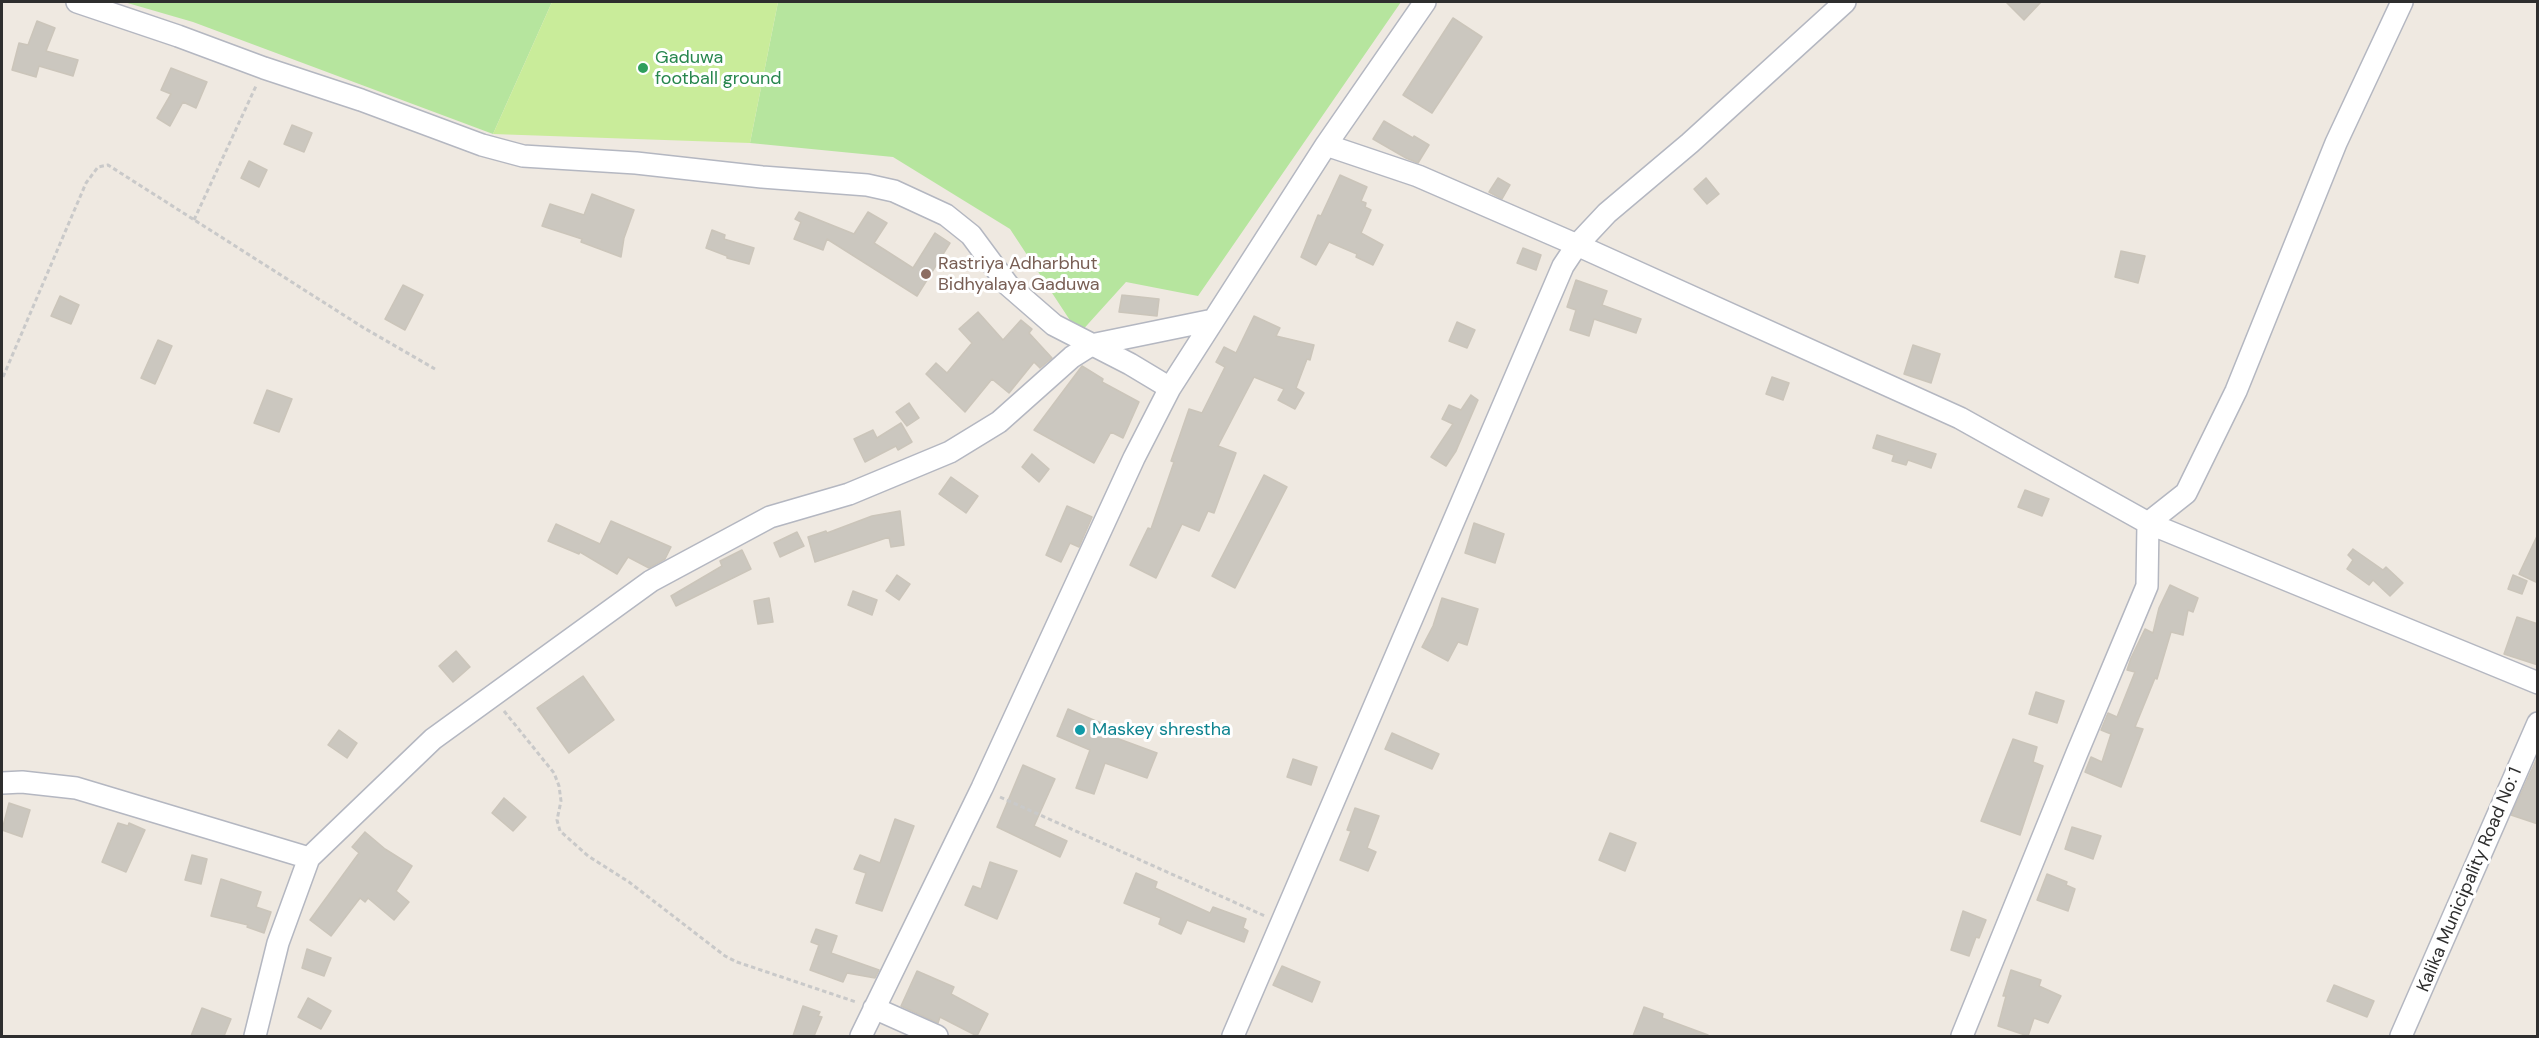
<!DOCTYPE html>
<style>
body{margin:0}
#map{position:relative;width:2539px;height:1038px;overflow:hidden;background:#efe9e1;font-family:"DM Sans",sans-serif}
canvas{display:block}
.frame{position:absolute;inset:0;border:3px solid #2e2e2e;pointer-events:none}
</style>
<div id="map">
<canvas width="2539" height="1038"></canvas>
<div class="frame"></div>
</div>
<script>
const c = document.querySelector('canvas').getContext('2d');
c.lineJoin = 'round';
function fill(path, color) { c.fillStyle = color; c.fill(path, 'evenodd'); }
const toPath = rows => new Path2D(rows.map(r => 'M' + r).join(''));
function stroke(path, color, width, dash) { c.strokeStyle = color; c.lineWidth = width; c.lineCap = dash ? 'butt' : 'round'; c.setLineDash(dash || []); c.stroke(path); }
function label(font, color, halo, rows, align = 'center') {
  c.font = font + ' "DM Sans",sans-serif'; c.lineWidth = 6; c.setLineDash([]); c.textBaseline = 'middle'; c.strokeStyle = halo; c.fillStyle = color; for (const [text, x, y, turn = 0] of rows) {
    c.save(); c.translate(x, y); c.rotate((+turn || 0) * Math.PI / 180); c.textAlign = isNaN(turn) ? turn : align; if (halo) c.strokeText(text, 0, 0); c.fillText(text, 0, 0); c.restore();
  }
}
const green = toPath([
 [124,2,552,2,493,134,193,22],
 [778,2,1401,2,1198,296,1126,282,1079,334,1010,229,893,157,750,143]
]);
const pitch = toPath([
 [552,2,778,2,750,143,493,134]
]);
const building = toPath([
 [2006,2,2041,2,2024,20,2006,2],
 [1453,18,1482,37,1432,113,1403,95,1453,18],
 [37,21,55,28,46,51,78,60,73,76,39,66,36,77,12,70,19,43,28,45,37,21],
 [171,68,207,82,196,108,183,102,170,126,157,118,171,94,161,90,171,68],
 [1384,121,1413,138,1414,136,1429,145,1418,163,1406,158,1373,139,1384,121],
 [292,125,312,133,304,152,284,144,292,125],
 [249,161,267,170,259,187,241,178,249,161],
 [1340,175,1367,187,1361,201,1366,203,1365,207,1371,210,1361,233,1383,245,1373,265,1356,257,1357,254,1329,242,1316,265,1301,257,1318,215,1321,216,1340,175],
 [1498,178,1510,185,1502,199,1489,192,1498,178],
 [1706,178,1719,194,1707,204,1694,189,1706,178],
 [592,194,634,210,624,238,621,257,581,242,582,239,542,226,550,204,584,215,592,194],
 [799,212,854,234,868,212,887,223,874,243,913,268,935,233,950,243,917,296,827,239,823,250,794,239,801,222,795,219,799,212],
 [712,230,725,235,724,239,754,248,749,264,727,258,727,256,706,248,712,230],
 [1523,248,1541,255,1536,270,1517,263,1523,248],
 [2121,251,2145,256,2138,283,2115,277,2121,251],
 [1576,280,1607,291,1602,305,1641,319,1636,333,1594,319,1589,336,1570,330,1576,310,1567,307,1576,280],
 [403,285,423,295,405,330,385,319,403,285],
 [1122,295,1159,299,1157,316,1119,312,1122,295],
 [60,296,79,305,71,324,51,316,60,296],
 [978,312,1003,340,1021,320,1032,329,1029,333,1052,358,1040,368,1034,362,1009,393,992,379,965,412,926,374,936,363,947,373,972,343,959,329,978,312],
 [1254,316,1280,328,1276,336,1314,345,1310,360,1307,359,1296,388,1304,393,1295,409,1278,400,1284,389,1254,377,1218,446,1236,453,1214,513,1208,511,1199,531,1182,524,1156,578,1130,565,1148,528,1151,529,1174,462,1171,461,1189,409,1202,413,1225,367,1216,362,1224,347,1236,353,1254,316],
 [1457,322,1475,330,1467,348,1449,341,1457,322],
 [158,340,172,346,155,384,141,378,158,340],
 [1913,345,1940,354,1931,383,1904,374,1913,345],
 [1082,366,1103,379,1102,382,1139,402,1123,438,1111,432,1094,463,1034,430,1082,366],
 [1772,377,1789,383,1783,400,1766,394,1772,377],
 [267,390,292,399,279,432,254,423,267,390],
 [1471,395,1478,400,1456,451,1446,466,1431,457,1453,424,1442,419,1449,405,1461,410,1471,395],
 [909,403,919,418,907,426,896,412,909,403],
 [901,423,912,442,898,450,896,446,865,462,854,439,873,430,877,438,901,423],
 [1877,435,1936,454,1931,468,1908,460,1906,465,1892,461,1894,455,1873,448,1877,435],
 [1032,454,1049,469,1039,482,1022,467,1032,454],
 [1264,475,1287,487,1235,588,1212,576,1264,475],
 [951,477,978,496,966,513,939,494,951,477],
 [2025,490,2049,499,2042,516,2018,507,2025,490],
 [1067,506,1092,517,1079,547,1070,543,1061,562,1046,555,1067,506],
 [900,511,904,545,891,547,889,537,815,562,808,537,826,531,827,533,872,516,900,511],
 [611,521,671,547,665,559,649,568,628,557,617,574,580,552,579,554,548,541,556,524,600,544,611,521],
 [1474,523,1504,534,1495,563,1465,553,1474,523],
 [797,532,804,546,780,557,774,543,797,532],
 [2538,534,2538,583,2519,574,2538,534],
 [2353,549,2383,570,2386,567,2403,583,2390,596,2373,580,2369,585,2347,569,2353,560,2348,555,2353,549],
 [742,550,751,569,676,606,671,596,722,566,720,561,742,550],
 [897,575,910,584,899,600,886,591,897,575],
 [2513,575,2527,581,2522,594,2508,589,2513,575],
 [2170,585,2198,598,2193,612,2188,610,2183,635,2171,632,2157,679,2155,678,2135,727,2143,729,2121,787,2085,772,2091,757,2102,762,2111,734,2101,730,2108,713,2117,717,2135,672,2127,670,2131,658,2145,629,2153,633,2159,608,2170,585],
 [853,591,877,600,872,615,848,605,853,591],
 [769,598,773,622,758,624,754,601,769,598],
 [1442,598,1478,609,1467,645,1458,642,1448,661,1422,647,1433,626,1442,598],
 [2517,617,2538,624,2538,665,2504,654,2517,617],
 [456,651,470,667,453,682,439,666,456,651],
 [583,676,614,720,569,753,537,708,583,676],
 [2036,692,2064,701,2057,723,2029,714,2036,692],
 [1068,709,1103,724,1100,732,1157,753,1147,778,1105,763,1094,794,1076,788,1090,750,1057,736,1068,709],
 [339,730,357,743,347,758,328,745,339,730],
 [1392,733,1439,754,1432,769,1385,749,1392,733],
 [2013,739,2037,747,2033,762,2043,766,2020,835,1981,821,2013,739],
 [2538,756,2538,824,2511,815,2538,756],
 [1293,759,1317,767,1311,785,1287,777,1293,759],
 [1023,765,1055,779,1034,826,1067,841,1060,857,997,827,1023,765],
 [504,798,526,817,513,831,492,813,504,798],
 [9,803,30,810,22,837,2,830,9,803],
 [1355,808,1379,816,1367,848,1376,852,1368,871,1340,860,1351,831,1347,830,1355,808],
 [895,819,914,826,882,911,856,903,866,873,854,869,860,855,880,863,895,819],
 [118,823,128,826,129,823,145,830,126,872,102,862,118,823],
 [2072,827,2101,836,2093,859,2065,849,2072,827],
 [365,832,385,849,412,866,396,891,409,902,394,920,368,898,365,902,360,898,331,936,310,920,359,853,352,847,365,832],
 [1610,833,1636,843,1625,871,1599,860,1610,833],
 [192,855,207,859,201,884,185,880,192,855],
 [990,862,1017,871,997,919,965,905,973,886,981,889,990,862],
 [1136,873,1157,882,1155,888,1210,913,1213,907,1246,919,1243,928,1248,931,1244,942,1187,920,1181,934,1159,924,1161,918,1124,903,1136,873],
 [2047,874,2067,882,2066,885,2075,889,2068,911,2037,900,2047,874],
 [221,879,261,892,256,907,271,912,264,933,247,927,248,925,211,916,221,879],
 [1963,911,1986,920,1979,938,1976,937,1969,956,1951,950,1963,911],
 [816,929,837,936,831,953,879,970,875,978,847,973,843,982,810,970,819,945,811,942,816,929],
 [307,949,331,958,324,976,302,968,307,949],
 [1282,966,1320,982,1312,1002,1273,985,1282,966],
 [2011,970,2041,980,2039,986,2061,996,2048,1023,2034,1018,2028,1036,1998,1026,2006,996,2003,996,2011,970],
 [917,971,954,987,951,994,988,1014,977,1036,940,1017,938,1023,901,1006,917,971],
 [2334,985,2374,1001,2367,1017,2327,1001,2334,985],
 [308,998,331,1011,321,1029,298,1017,308,998],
 [803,1006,820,1012,818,1016,822,1017,814,1036,793,1036,803,1006],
 [1644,1007,1663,1014,1662,1018,1708,1035,1707,1036,1633,1036,1644,1007],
 [202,1008,231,1019,224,1036,191,1036,202,1008]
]);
const path = toPath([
 [194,220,256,86],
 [3,377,86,183,98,167,108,165,364,328,435,369],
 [504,711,554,773,559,786,561,801,557,820,560,831,588,856,629,882,725,956,737,962,856,1002],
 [1000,797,1265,916]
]);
const minor = toPath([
 [77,2,178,36,264,68,361,100,482,145,523,156,636,163,762,177,867,185,894,191,946,215,971,235,1008,285,1054,325,1130,364,1170,388],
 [1326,145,1418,176,1577,245,1960,418,2148,523,2538,683],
 [2,783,22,782,76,788,309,858,433,739,651,581,770,517,849,494,950,452,999,422,1072,357,1091,345,1213,320],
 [874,1008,937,1036],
 [255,1036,278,943,309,858],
 [861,1036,982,788,1134,458,1170,388,1326,145,1425,2],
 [1233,1036,1563,266,1577,245,1607,213,1690,143,1845,2],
 [1962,1036,2077,753,2147,586,2148,523,2186,493,2236,391,2336,143,2402,2],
 [2401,1036,2538,723]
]);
const markers = [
 [643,68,6,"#2e9e5b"],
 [926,274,6,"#8d6e63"],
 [1080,730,6,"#0f9aa8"]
];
const leisureNames = [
 ["Gaduwa",655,58],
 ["football ground",655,79]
];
const educationNames = [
 ["Rastriya Adharbhut",938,264],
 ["Bidhyalaya Gaduwa",938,285]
];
const cultureNames = [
 ["Maskey shrestha",1092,730]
];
const streetNames = [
 ["Kalika Municipality Road No: 1",2470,880,-67]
];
fill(green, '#b6e59e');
fill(pitch, '#c9ec9a');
fill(building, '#cbc7bf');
stroke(building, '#cbc5ba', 1.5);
stroke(minor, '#b4b7c1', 24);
stroke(path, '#c9c9c9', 3, [4.5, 3]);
stroke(minor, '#fff', 21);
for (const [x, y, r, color] of markers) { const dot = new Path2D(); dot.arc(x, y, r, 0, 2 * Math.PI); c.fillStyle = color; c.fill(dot); stroke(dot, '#fff', 2); }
label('18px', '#27864d', '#fff', leisureNames, 'left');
label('18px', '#785e54', '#fff', educationNames, 'left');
label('18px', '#0d838f', '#fff', cultureNames, 'left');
label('18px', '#2e2e2e', '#fff', streetNames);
</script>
